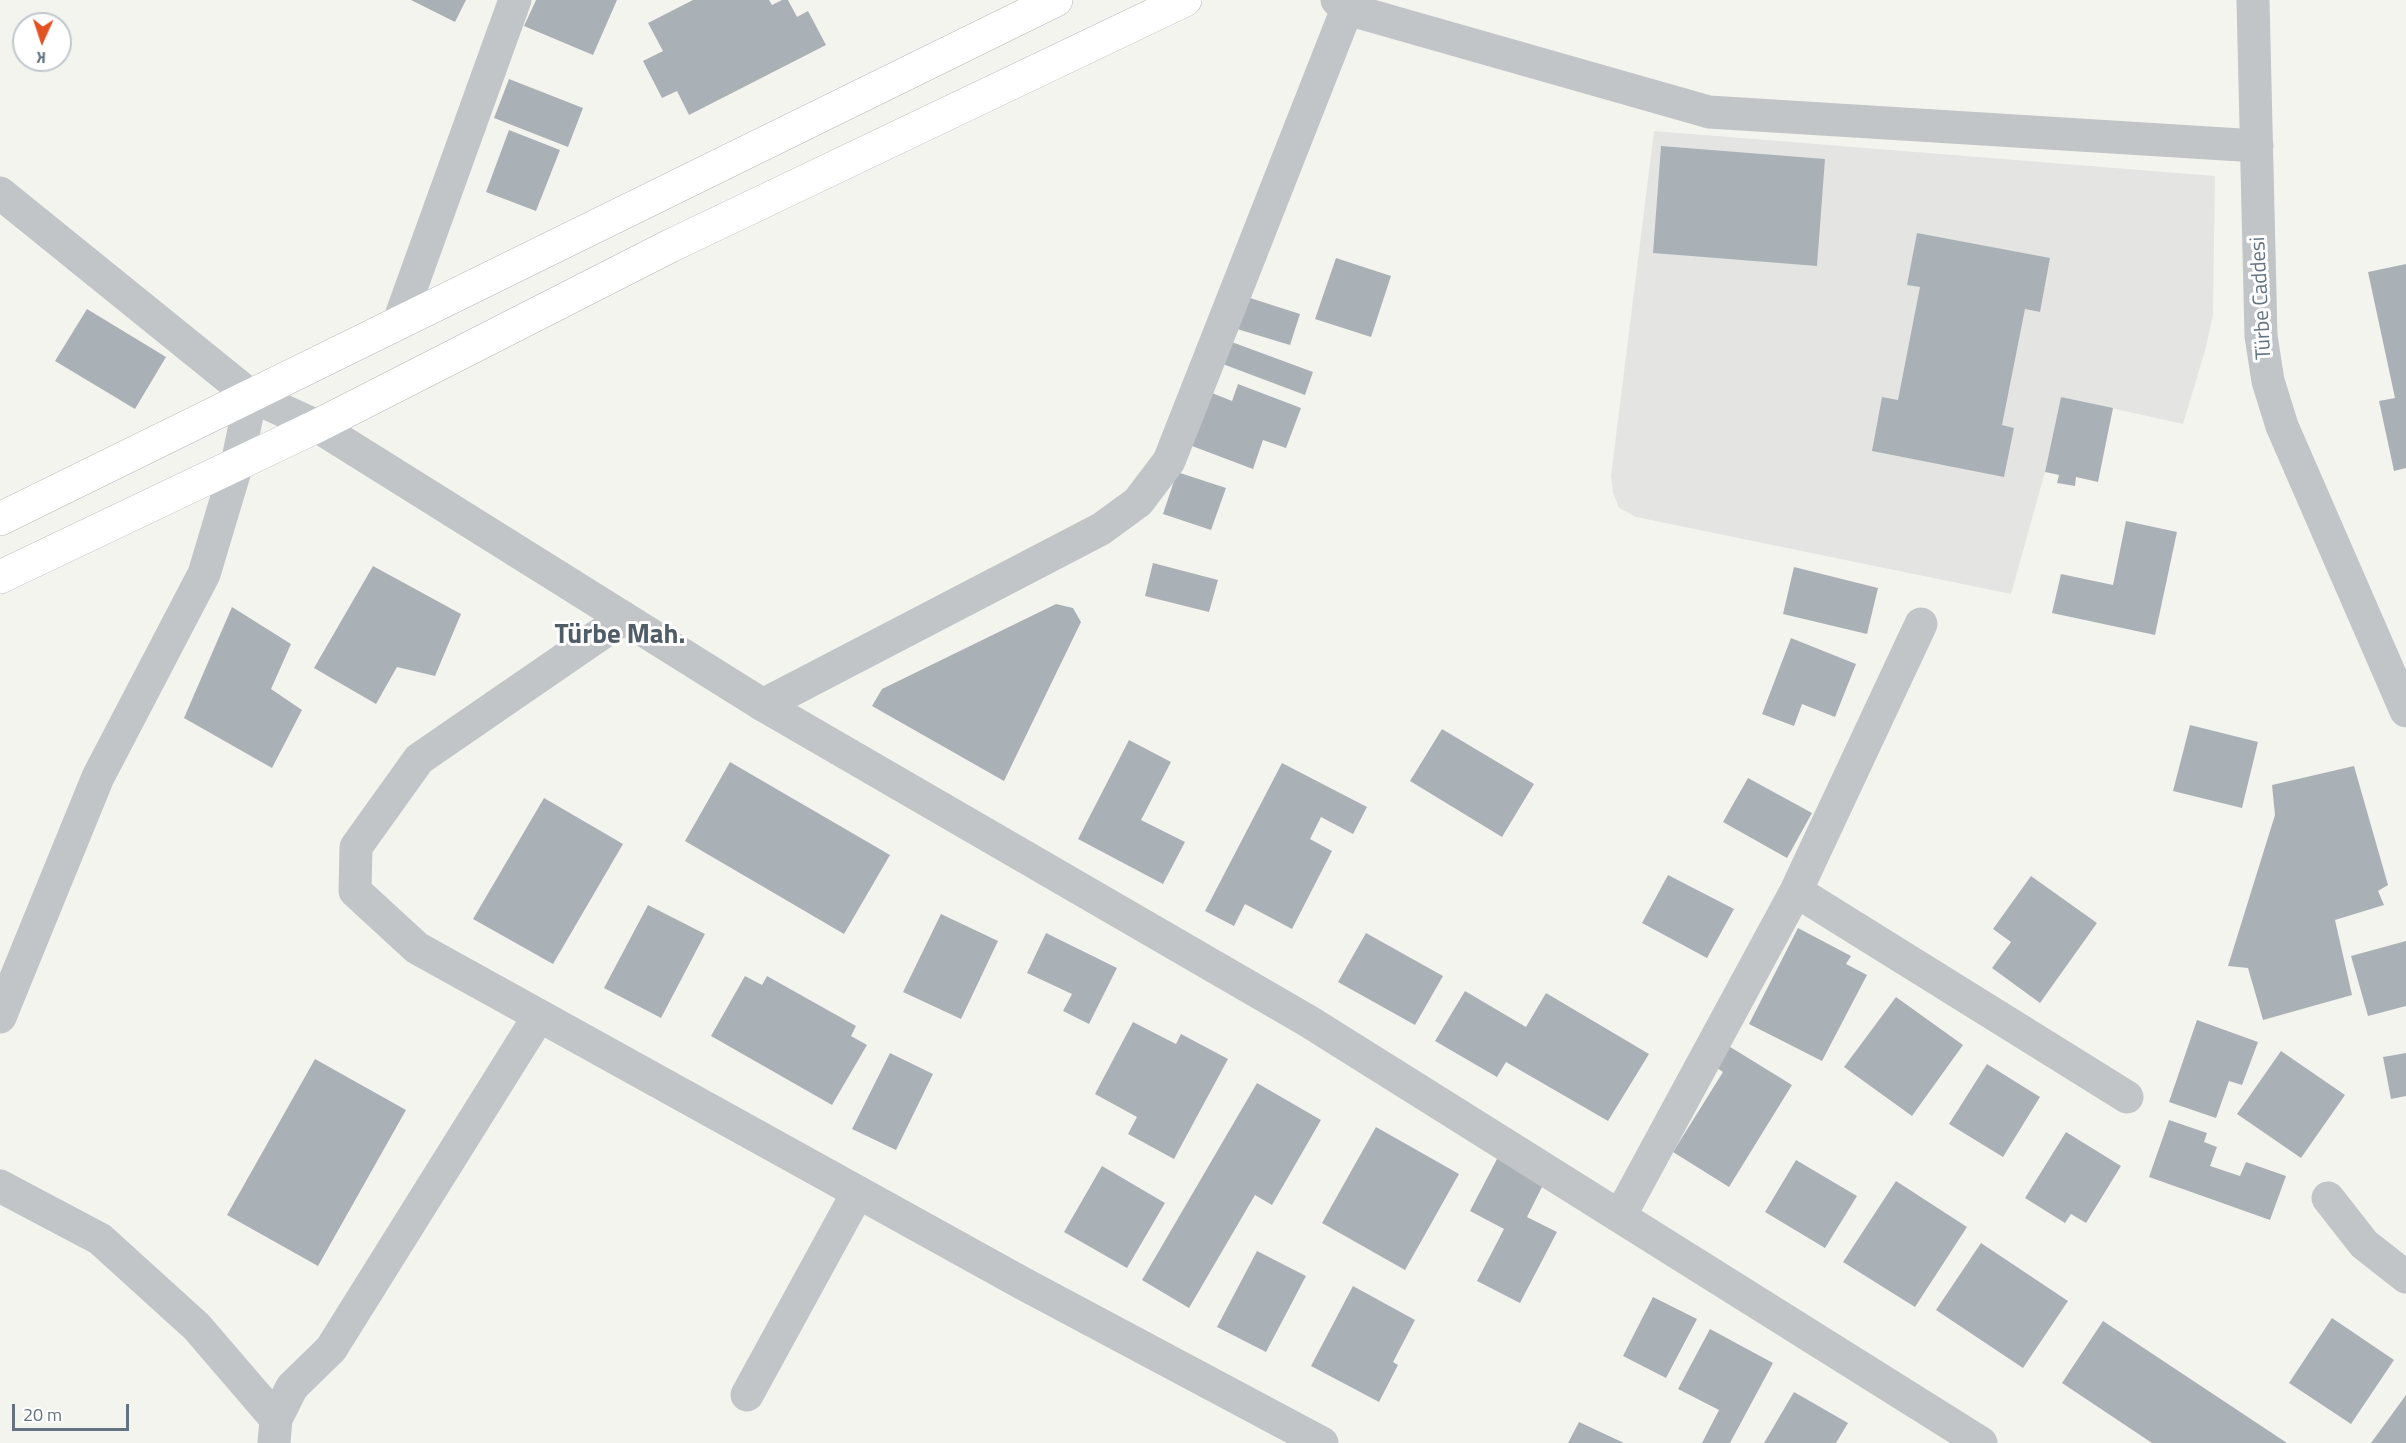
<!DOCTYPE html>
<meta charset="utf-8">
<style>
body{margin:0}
#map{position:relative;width:2406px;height:1443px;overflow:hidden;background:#f4f4ef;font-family:"Titillium Web",sans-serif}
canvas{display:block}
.north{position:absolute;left:12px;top:12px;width:60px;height:60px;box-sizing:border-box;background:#fff;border:2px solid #c1c7cd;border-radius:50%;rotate:183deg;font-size:16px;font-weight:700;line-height:24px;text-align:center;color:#637381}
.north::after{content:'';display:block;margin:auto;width:21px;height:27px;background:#e35221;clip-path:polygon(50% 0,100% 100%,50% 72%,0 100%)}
.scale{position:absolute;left:12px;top:1404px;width:117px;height:27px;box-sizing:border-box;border:3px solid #637381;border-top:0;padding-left:8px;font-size:18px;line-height:21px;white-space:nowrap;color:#637381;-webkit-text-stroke:4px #fff;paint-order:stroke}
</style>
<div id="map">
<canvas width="2406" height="1443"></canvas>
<div class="north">K</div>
<div class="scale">20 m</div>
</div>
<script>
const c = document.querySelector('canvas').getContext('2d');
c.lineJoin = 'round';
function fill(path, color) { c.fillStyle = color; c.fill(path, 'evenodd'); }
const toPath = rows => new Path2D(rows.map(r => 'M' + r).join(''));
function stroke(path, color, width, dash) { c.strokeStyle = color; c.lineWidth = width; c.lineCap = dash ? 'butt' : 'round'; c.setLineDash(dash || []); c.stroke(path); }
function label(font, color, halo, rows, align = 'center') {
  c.font = font + ' "Titillium Web",sans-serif'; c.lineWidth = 6; c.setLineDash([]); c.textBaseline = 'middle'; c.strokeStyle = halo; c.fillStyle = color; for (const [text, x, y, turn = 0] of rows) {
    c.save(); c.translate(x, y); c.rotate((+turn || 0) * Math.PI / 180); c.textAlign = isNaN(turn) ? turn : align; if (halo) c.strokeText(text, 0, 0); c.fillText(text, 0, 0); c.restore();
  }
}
const built = toPath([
 [1654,131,2215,176,2213,315,2205,351,2183,424,2061,397,2045,472,2011,594,1636,517,1619,508,1613,493,1611,476]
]);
const building = toPath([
 [411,0,466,0,455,22],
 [536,0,617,0,593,55,524,26],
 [693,0,769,0,772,5,782,0,788,0,797,17,808,11,826,45,689,115,677,91,662,98,643,61,663,51,648,23],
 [509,79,583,108,568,147,494,118],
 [509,130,560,150,536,211,486,192],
 [1661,146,1825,159,1817,266,1653,253],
 [1917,233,2050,258,2040,312,2025,309,2002,425,2014,428,2004,477,1872,451,1882,397,1898,400,1920,287,1907,285],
 [1336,258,1391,276,1371,337,1315,319],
 [2406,264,2406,468,2394,471,2379,401,2395,398,2368,272],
 [1247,297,1300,314,1290,345,1237,329],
 [87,309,166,357,135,409,55,361],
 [1229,341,1313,372,1305,395,1220,363],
 [1238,384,1301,408,1286,448,1263,440,1253,469,1192,446,1212,393,1232,401],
 [2061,397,2113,408,2098,482,2076,477,2075,486,2057,483,2059,475,2045,472],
 [1177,472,1226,488,1211,530,1163,514],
 [2126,521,2177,532,2155,635,2052,613,2061,574,2113,585],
 [1153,563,1218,580,1209,612,1145,596],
 [373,566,461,614,435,676,397,667,376,704,314,668],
 [1794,567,1878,588,1867,634,1783,614],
 [1056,604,1073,608,1081,622,1004,781,872,706,882,689],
 [232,607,291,644,271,689,302,710,272,768,184,718],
 [1791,638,1856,664,1835,717,1802,704,1794,726,1762,714],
 [2190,725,2258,742,2242,808,2173,791],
 [1442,729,1534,784,1502,837,1410,781],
 [1129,740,1171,762,1141,820,1185,842,1163,884,1078,839],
 [730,762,890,855,844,934,685,841],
 [1282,763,1367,807,1353,834,1321,817,1310,839,1332,851,1292,929,1245,904,1234,926,1205,911],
 [2354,766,2388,885,2378,891,2384,905,2335,920,2352,995,2263,1020,2248,968,2228,966,2275,815,2272,785],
 [1748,778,1812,813,1787,858,1723,822],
 [544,798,623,844,553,964,473,919],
 [1668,875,1734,909,1707,958,1642,923],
 [2031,876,2097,923,2040,1003,1992,968,2011,942,1993,929],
 [648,905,705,934,661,1018,604,988],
 [941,914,998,941,961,1019,903,992],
 [1798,928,1851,956,1846,964,1867,975,1822,1061,1749,1024],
 [1046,933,1117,968,1089,1024,1063,1011,1072,994,1027,973],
 [1366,933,1443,976,1415,1025,1338,982],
 [2406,941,2406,1006,2368,1016,2351,956],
 [745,976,762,985,767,976,856,1026,851,1036,867,1045,832,1105,711,1036],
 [1465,991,1526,1027,1546,993,1649,1054,1608,1121,1506,1062,1497,1077,1435,1041],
 [1896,997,1963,1045,1912,1116,1844,1067],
 [2197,1020,2258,1042,2242,1085,2229,1081,2216,1118,2169,1102],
 [1133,1022,1176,1044,1181,1034,1228,1059,1174,1159,1128,1134,1137,1117,1095,1094],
 [1727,1045,1792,1085,1729,1187,1673,1152,1723,1072,1714,1066],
 [2281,1051,2345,1095,2301,1158,2237,1114],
 [890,1053,933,1074,896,1150,852,1129],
 [2406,1053,2406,1096,2391,1099,2383,1057],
 [315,1059,406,1110,318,1266,227,1215],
 [1987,1064,2040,1097,2003,1157,1949,1124],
 [1257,1083,1321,1120,1272,1205,1255,1195,1189,1308,1142,1280],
 [2169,1120,2207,1133,2204,1142,2217,1147,2210,1166,2240,1176,2246,1162,2286,1176,2270,1220,2149,1177],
 [1376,1127,1459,1174,1405,1270,1322,1223],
 [2066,1132,2121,1166,2086,1223,2071,1214,2065,1223,2025,1198],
 [1498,1157,1545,1181,1527,1217,1557,1232,1520,1303,1477,1281,1504,1229,1470,1211],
 [1796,1160,1857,1196,1825,1248,1765,1212],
 [1102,1166,1165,1203,1127,1268,1064,1232],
 [1896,1181,1967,1227,1915,1307,1843,1262],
 [1981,1243,2068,1301,2023,1368,1936,1310],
 [1257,1251,1306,1276,1266,1352,1217,1327],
 [1353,1286,1415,1320,1393,1362,1398,1365,1379,1402,1311,1366],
 [1653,1297,1697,1319,1666,1378,1623,1356],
 [2332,1318,2394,1360,2351,1424,2289,1383],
 [2103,1321,2287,1443,2152,1443,2062,1383],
 [1710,1329,1773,1363,1730,1443,1702,1443,1719,1410,1678,1389],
 [1794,1392,1848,1423,1836,1443,1764,1443],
 [2406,1395,2406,1443,2371,1443],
 [1579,1422,1624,1443,1568,1443]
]);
const minor = toPath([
 [1337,0,1347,9,1709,112,2257,146],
 [398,324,515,0],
 [624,618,419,759,356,847,355,891,417,948,1022,1283,1322,1443],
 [763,705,1101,529,1138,502,1169,461,1347,9],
 [1796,891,1921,624],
 [0,1017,98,777,204,574,237,464,251,396],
 [0,1186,100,1239,197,1327,276,1419],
 [2328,1198,2364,1244,2406,1277],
 [1620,1216,1796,891,2127,1097],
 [747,1395,858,1192],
 [274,1443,276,1419,292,1387,331,1349,539,1016]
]);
const tertiary = toPath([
 [2253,0,2261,336,2268,381,2282,426,2406,711],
 [0,193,251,396,317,426,763,705,1308,1021,1981,1443]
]);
const secondary = toPath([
 [0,519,1056,0],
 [0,577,317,426,670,246,1185,0]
]);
const streetNames = [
 ["Türbe Caddesi",2262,298,-93]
];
const districtNames = [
 ["Türbe Mah.",620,636]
];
fill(built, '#e4e5e3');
fill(building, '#aab1b6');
stroke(secondary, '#b4b8bc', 34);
stroke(minor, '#c1c5c8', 33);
stroke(tertiary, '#c1c5c8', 33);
stroke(secondary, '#fff', 33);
label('21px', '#637381', '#fff', streetNames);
label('bold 27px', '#505c66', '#fff', districtNames);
</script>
